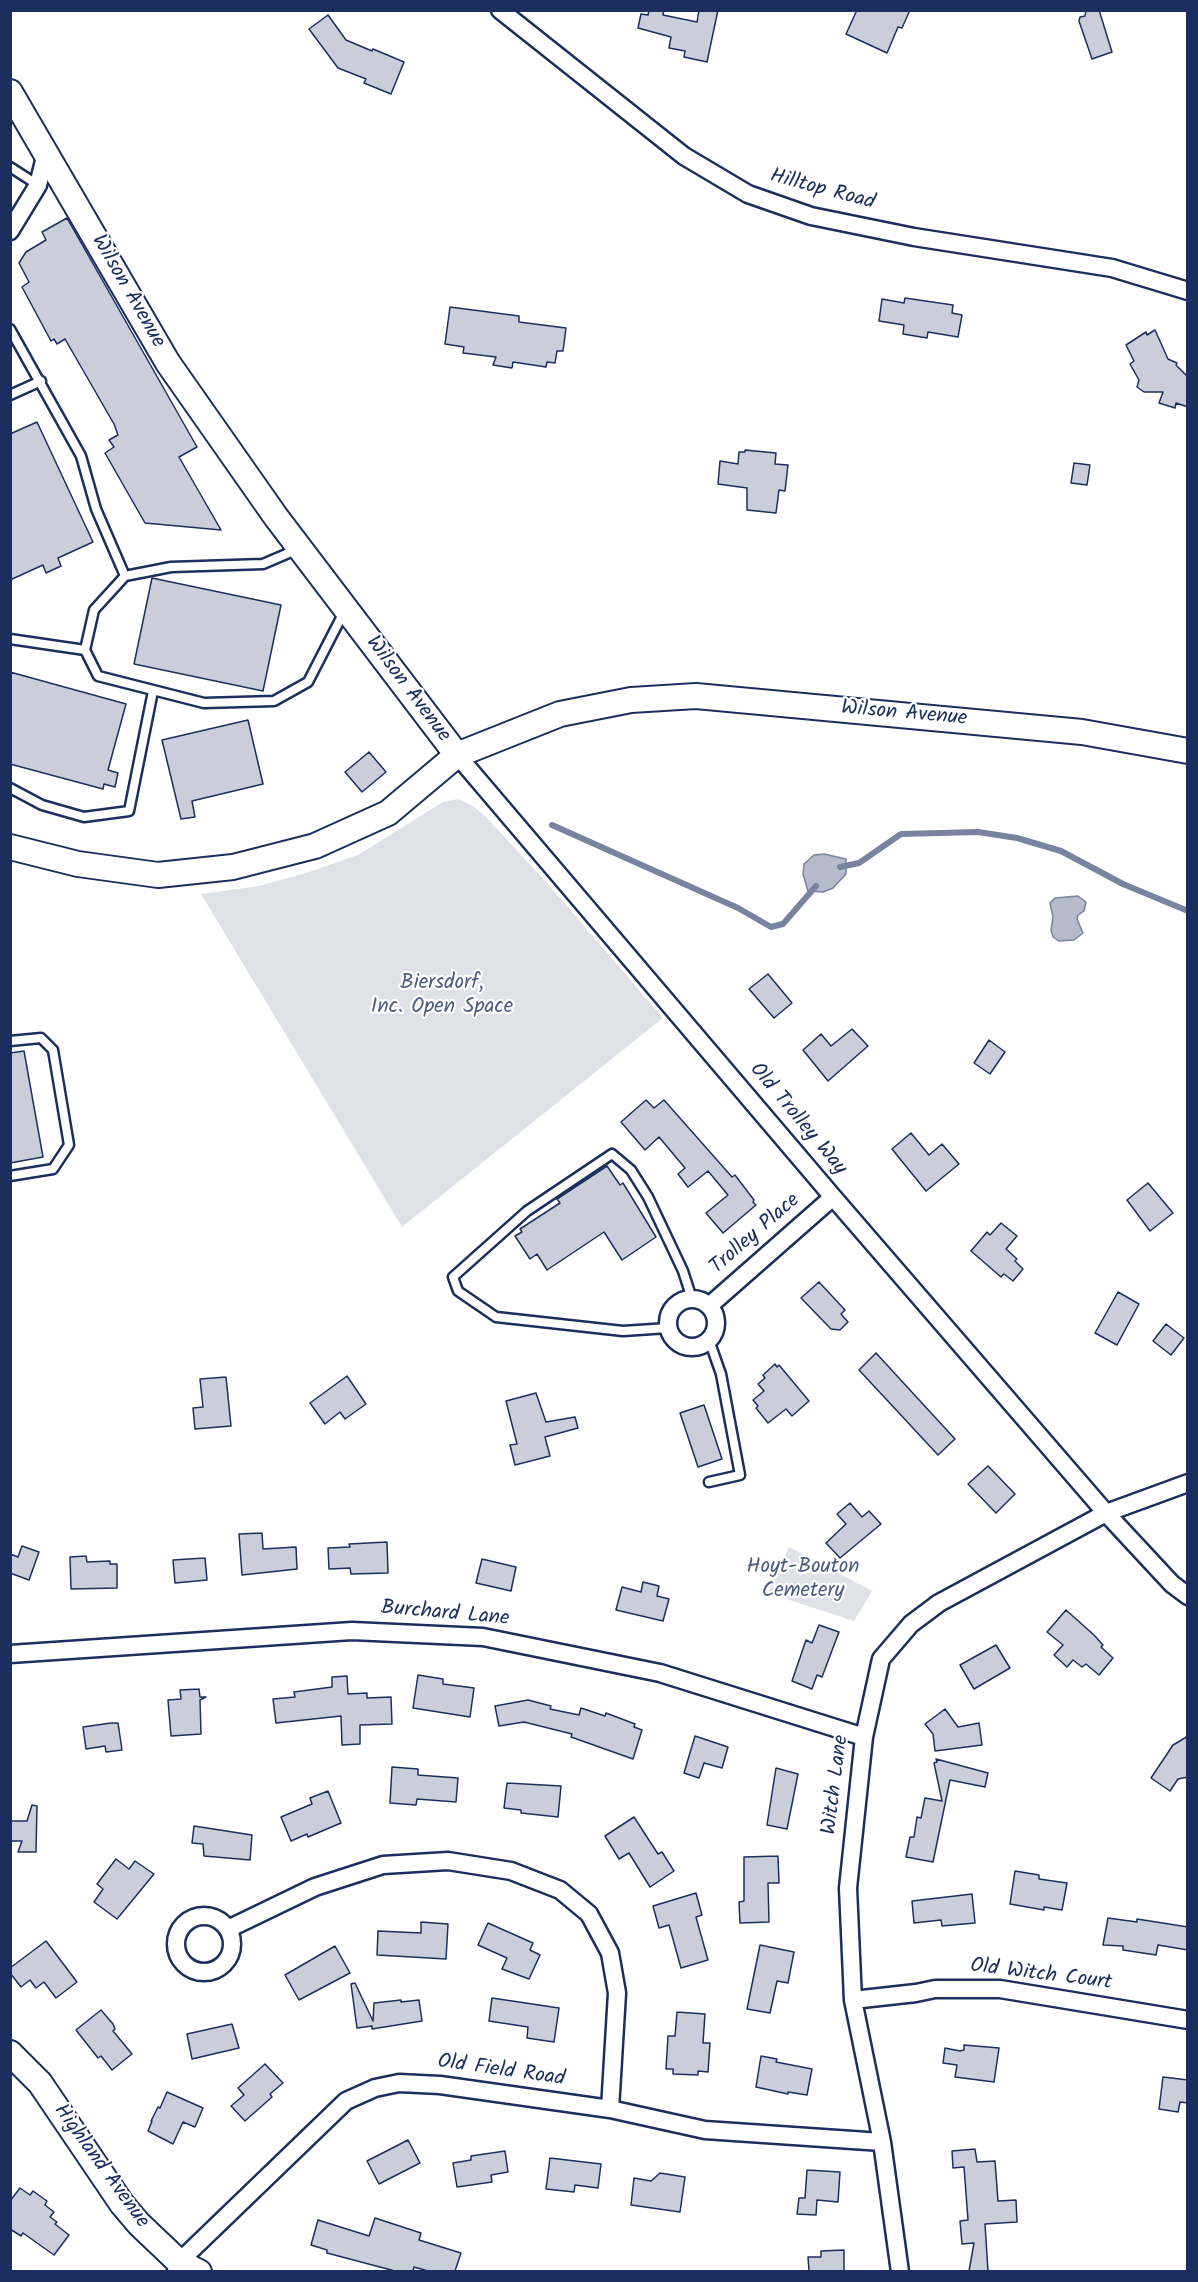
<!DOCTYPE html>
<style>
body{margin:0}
#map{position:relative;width:1198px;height:2282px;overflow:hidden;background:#fff;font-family:Kalam,sans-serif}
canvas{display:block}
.frame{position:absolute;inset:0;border:12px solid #1b2f5e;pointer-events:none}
</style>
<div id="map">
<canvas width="1198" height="2282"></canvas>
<div class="frame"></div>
</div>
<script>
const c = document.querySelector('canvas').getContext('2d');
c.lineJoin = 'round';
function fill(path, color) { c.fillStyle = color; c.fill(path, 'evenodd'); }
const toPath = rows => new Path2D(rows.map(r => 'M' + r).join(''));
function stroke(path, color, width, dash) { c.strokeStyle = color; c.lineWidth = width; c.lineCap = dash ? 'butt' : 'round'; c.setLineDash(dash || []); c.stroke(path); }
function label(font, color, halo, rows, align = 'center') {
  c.font = font + ' Kalam,sans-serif'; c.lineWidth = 4.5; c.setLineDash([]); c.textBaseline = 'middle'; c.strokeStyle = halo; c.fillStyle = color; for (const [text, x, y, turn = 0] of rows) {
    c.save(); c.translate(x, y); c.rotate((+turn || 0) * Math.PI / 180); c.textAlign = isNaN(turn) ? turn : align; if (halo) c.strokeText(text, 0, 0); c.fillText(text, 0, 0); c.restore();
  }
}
const green = toPath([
 [458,799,473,806,485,816,547,883,663,1018,402,1227,201,894,259,886,309,872,358,855,443,802],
 [789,1547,872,1591,854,1621,768,1593]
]);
const water = toPath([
 [824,854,846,859,846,874,833,888,823,892,808,891,803,874,804,864,814,855,824,854],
 [1078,896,1086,902,1084,911,1078,915,1077,919,1083,933,1074,940,1059,941,1053,937,1051,930,1053,917,1050,903,1055,898,1078,896]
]);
const stream = toPath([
 [552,825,738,908,771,927,783,924,816,886],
 [840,867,859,863,901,834,978,832,1017,838,1061,851,1123,884,1188,911]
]);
const building = toPath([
 [649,10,664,10,663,15,697,22,699,10,718,10,707,62,684,57,685,51,669,48,671,37,638,28,641,14,648,15,649,10],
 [857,10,910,10,902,28,898,27,887,53,846,34,857,10],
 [1086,10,1099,10,1112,52,1092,59,1079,21,1080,17,1085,16,1086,10],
 [328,15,346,40,372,51,373,49,404,62,391,94,364,83,366,79,338,68,309,29,328,15],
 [67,218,197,447,179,457,221,530,145,523,105,453,114,447,109,440,118,435,114,424,65,339,57,344,54,339,51,341,22,287,29,282,19,263,26,252,46,240,42,232,67,218],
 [905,298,953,305,952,313,962,315,958,337,928,332,927,338,903,334,904,325,879,321,882,299,904,303,905,298],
 [450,307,519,316,519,322,566,328,563,351,557,351,555,363,547,362,546,367,513,362,512,368,493,365,496,357,463,353,464,347,445,344,450,307],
 [1155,330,1168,359,1177,363,1176,365,1188,377,1188,407,1176,403,1175,408,1159,403,1163,392,1144,392,1137,387,1139,380,1130,364,1134,361,1126,345,1146,332,1147,335,1155,330],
 [37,422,93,542,58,558,61,566,46,573,43,565,10,580,10,434,37,422],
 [745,450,776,453,775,464,788,465,785,491,779,490,776,513,747,510,747,488,718,484,720,461,738,464,739,452,745,452,745,450],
 [1074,463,1090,465,1087,485,1071,483,1074,463],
 [152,578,281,605,263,691,134,664,152,578],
 [10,672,126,704,108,770,118,773,115,787,104,784,103,789,10,764,10,672],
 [248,720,263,784,192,801,195,817,181,819,162,740,248,720],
 [369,752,386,772,362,792,345,772,369,752],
 [768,974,792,1003,774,1018,749,989,768,974],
 [852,1029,868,1046,828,1081,803,1050,821,1034,831,1046,852,1029],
 [989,1040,1005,1052,990,1074,974,1063,989,1040],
 [24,1051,43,1157,10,1163,10,1053,24,1051],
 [646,1100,654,1108,664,1100,732,1177,735,1175,754,1200,753,1202,756,1205,723,1233,706,1213,728,1195,708,1171,688,1187,678,1174,685,1168,659,1137,645,1150,621,1122,646,1100],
 [911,1133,929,1155,942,1144,959,1164,926,1191,892,1149,911,1133],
 [607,1166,620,1185,623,1183,656,1237,622,1260,604,1232,547,1270,537,1254,530,1259,515,1236,522,1232,520,1229,560,1203,557,1199,607,1166],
 [1148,1183,1173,1213,1150,1231,1127,1200,1148,1183],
 [1001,1223,1017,1236,1006,1249,1017,1259,1015,1261,1023,1269,1013,1281,1004,1274,1001,1277,971,1251,987,1232,990,1235,1001,1223],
 [819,1282,845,1310,841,1314,848,1322,840,1330,831,1329,801,1298,819,1282],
 [1118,1292,1139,1304,1117,1345,1095,1333,1118,1292],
 [1166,1324,1184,1338,1171,1355,1153,1341,1166,1324],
 [876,1353,955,1439,938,1455,859,1370,876,1353],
 [775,1364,777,1367,779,1365,809,1401,792,1416,786,1409,768,1423,756,1408,758,1406,753,1400,764,1391,758,1384,765,1378,763,1375,775,1364],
 [347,1376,366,1404,345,1419,340,1412,325,1424,310,1403,347,1376],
 [226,1377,231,1426,195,1429,193,1408,203,1407,200,1379,226,1377],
 [536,1393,546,1422,575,1417,578,1428,545,1437,550,1456,515,1465,510,1445,517,1444,506,1401,536,1393],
 [704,1405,722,1459,698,1467,680,1413,704,1405],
 [988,1466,1015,1494,996,1513,968,1484,988,1466],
 [850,1503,862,1517,869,1511,881,1524,840,1558,826,1543,846,1524,837,1514,850,1503],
 [262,1533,263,1549,296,1547,297,1569,242,1575,239,1534,262,1533],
 [387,1542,388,1573,351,1574,350,1568,329,1569,328,1548,350,1547,349,1544,387,1542],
 [22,1546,39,1552,29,1580,10,1573,10,1554,18,1557,22,1546],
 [86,1556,87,1562,110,1561,110,1564,117,1564,117,1588,71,1589,70,1557,86,1556],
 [205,1558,207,1580,175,1583,173,1560,205,1558],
 [482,1559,516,1567,511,1591,476,1583,482,1559],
 [643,1582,659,1586,657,1596,669,1599,663,1621,616,1610,622,1587,641,1592,643,1582],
 [1066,1610,1094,1635,1103,1645,1101,1647,1113,1658,1099,1675,1086,1664,1082,1667,1073,1660,1067,1667,1054,1655,1063,1645,1047,1632,1066,1610],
 [819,1625,839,1632,822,1677,817,1675,812,1689,792,1681,806,1640,812,1643,819,1625],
 [996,1645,1010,1668,974,1689,960,1665,996,1645],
 [418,1675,443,1679,443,1684,474,1688,470,1717,413,1708,418,1675],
 [347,1676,348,1694,367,1693,367,1698,391,1697,392,1724,360,1725,360,1744,342,1745,341,1716,276,1723,273,1699,295,1697,294,1692,332,1687,332,1677,347,1676],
 [199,1689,200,1697,206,1697,200,1700,201,1734,171,1736,168,1700,181,1699,180,1690,199,1689],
 [528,1700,551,1706,550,1709,579,1715,581,1708,605,1716,606,1713,635,1724,634,1727,642,1730,633,1759,571,1737,572,1734,524,1722,499,1726,495,1706,528,1700],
 [945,1709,958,1727,979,1723,982,1745,935,1751,933,1734,925,1724,945,1709],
 [111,1723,118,1723,122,1750,106,1752,105,1746,86,1749,83,1727,111,1723],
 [695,1736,728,1747,722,1768,704,1763,699,1778,684,1773,695,1736],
 [1188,1736,1188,1777,1178,1779,1170,1791,1151,1778,1173,1745,1188,1736],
 [936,1759,988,1773,985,1787,950,1780,933,1862,906,1857,910,1837,914,1837,917,1817,921,1818,925,1798,942,1801,934,1763,937,1762,936,1759],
 [392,1767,418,1769,418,1775,458,1778,456,1802,417,1799,416,1805,390,1803,392,1767],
 [776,1768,798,1774,787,1829,767,1825,776,1768],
 [507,1783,561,1786,558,1817,521,1813,521,1810,504,1808,507,1783],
 [328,1791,341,1823,308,1837,307,1834,291,1841,281,1817,312,1804,310,1798,328,1791],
 [32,1805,37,1806,36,1852,18,1852,22,1841,10,1841,10,1821,27,1821,32,1805],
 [634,1817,658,1854,662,1852,674,1871,650,1887,629,1853,619,1859,605,1836,634,1817],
 [194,1826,252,1835,250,1860,204,1856,203,1844,192,1843,194,1826],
 [778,1856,779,1883,768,1883,769,1922,740,1923,739,1902,744,1901,744,1857,778,1856],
 [116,1859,129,1869,135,1861,154,1874,117,1919,94,1902,103,1889,97,1884,116,1859],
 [1015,1871,1039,1875,1039,1879,1067,1883,1062,1910,1044,1907,1044,1910,1010,1904,1015,1871],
 [696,1893,702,1915,696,1917,708,1960,681,1968,669,1925,659,1928,653,1906,696,1893],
 [972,1894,975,1923,942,1926,941,1920,914,1923,912,1901,972,1894],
 [1108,1918,1137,1922,1137,1919,1188,1927,1188,1950,1158,1945,1156,1955,1123,1950,1123,1946,1103,1945,1108,1918],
 [421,1922,448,1924,446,1959,377,1955,378,1931,421,1933,421,1922],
 [488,1923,533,1943,530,1950,540,1955,529,1979,502,1969,507,1958,478,1945,488,1923],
 [46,1941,77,1982,56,1998,44,1982,36,1988,30,1980,21,1987,10,1973,10,1968,46,1941],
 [760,1945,794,1952,788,1983,777,1981,770,2013,747,2009,760,1945],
 [335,1946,350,1973,299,2000,285,1975,335,1946],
 [355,1983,373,2021,374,2003,401,2000,401,2002,419,2000,422,2021,372,2029,372,2026,357,2028,351,1984,355,1983],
 [492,1998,559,2008,554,2042,527,2038,528,2027,489,2021,492,1998],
 [101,2010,113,2024,115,2029,113,2031,132,2054,112,2070,101,2056,98,2058,76,2030,101,2010],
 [677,2012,705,2014,703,2043,710,2043,708,2072,698,2071,698,2075,673,2074,673,2069,666,2069,668,2036,675,2036,677,2012],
 [232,2024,239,2048,192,2059,187,2034,232,2024],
 [964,2045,999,2048,994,2082,955,2077,957,2065,943,2063,945,2048,960,2051,964,2050,964,2045],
 [761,2056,777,2059,776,2062,812,2069,807,2095,788,2092,788,2094,756,2087,761,2056],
 [265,2064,283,2083,270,2094,272,2097,245,2121,231,2106,244,2095,238,2088,265,2064],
 [1163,2077,1188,2080,1188,2103,1180,2102,1178,2112,1159,2109,1163,2077],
 [167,2092,203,2108,195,2127,183,2122,173,2144,148,2131,152,2121,151,2121,158,2107,160,2108,167,2092],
 [408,2140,420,2163,379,2184,367,2161,408,2140],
 [975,2149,977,2162,995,2161,998,2201,1016,2200,1017,2222,985,2224,988,2271,969,2271,974,2243,962,2244,960,2221,968,2220,964,2167,953,2168,952,2151,975,2149],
 [505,2151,508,2172,491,2175,492,2182,457,2187,453,2163,471,2160,471,2156,505,2151],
 [550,2158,601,2164,598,2188,575,2185,574,2192,546,2189,550,2158],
 [807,2170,840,2172,838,2202,817,2200,816,2215,797,2214,799,2198,805,2198,807,2170],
 [660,2173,685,2177,680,2212,631,2205,634,2178,651,2181,660,2173],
 [20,2188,30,2195,33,2191,47,2201,45,2205,54,2212,50,2217,57,2222,55,2224,69,2235,54,2255,23,2233,21,2236,10,2229,10,2201,20,2188],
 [375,2218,421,2233,419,2240,461,2253,455,2271,428,2271,414,2267,413,2271,395,2271,327,2253,327,2250,311,2245,318,2220,369,2236,375,2218],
 [844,2250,844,2271,809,2271,808,2257,821,2257,821,2251,844,2250]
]);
const lane = toPath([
 [10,167,38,185],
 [10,329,81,456,96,509,125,576],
 [10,395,41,381],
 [298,549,263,564,171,567,125,576,94,610,85,650,98,676,204,703,274,701,308,682,344,612],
 [10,639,85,650],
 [10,788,42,805,84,817,129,811,153,691],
 [10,1041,41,1038,53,1050,69,1145,53,1169,10,1176],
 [668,1328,623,1331,496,1317,458,1291,453,1277,527,1211,612,1154,631,1170,648,1197,683,1271,692,1299],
 [709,1340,721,1374,740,1475,709,1482]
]);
const street = toPath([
 [500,10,684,156,748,194,811,216,914,237,1112,268,1188,291],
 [10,231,38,185,46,153],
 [457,755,833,1197,1106,1513,1172,1584,1188,1596],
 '668 1323a24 24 0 1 1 48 0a24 24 0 1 1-48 0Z',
 [709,1306,833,1197],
 [10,1654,352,1631,483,1637,660,1673,864,1737],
 '176 1944a28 28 0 1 1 56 0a28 28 0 1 1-56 0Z',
 [228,1929,315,1887,383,1865,448,1861,511,1871,560,1890,589,1914,610,1953,617,1993,610,2109],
 [853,2000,916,1993,935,1989,1000,1989,1188,2020],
 [176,2271,179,2262,346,2101,375,2088,399,2083,440,2085,610,2109,705,2130,882,2142],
 [900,2272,882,2142,853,2000,848,1888,864,1737,881,1659,911,1624,939,1603,1106,1513,1188,1483]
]);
const secondary = toPath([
 [10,92,168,363,276,517,457,755],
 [10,847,78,864,158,875,233,867,315,846,388,813,457,755,560,714,631,700,696,696,1082,732,1188,751],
 [10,2053,40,2083,122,2204,139,2224,179,2262,199,2272]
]);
const streetNames = [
 ["Hilltop Road",822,191,15],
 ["Wilson Avenue",127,292,60],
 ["Wilson Avenue",407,690,53],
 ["Wilson Avenue",904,715,5],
 ["Old Trolley Way",797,1120,50],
 ["Trolley Place",756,1235,-41],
 ["Burchard Lane",445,1615,5],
 ["Witch Lane",837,1785,-83],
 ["Old Witch Court",1041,1976,7],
 ["Old Field Road",501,2072,8],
 ["Highland Avenue",100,2167,54]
];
const parkNames = [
 ["Biersdorf,",442,984],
 ["Inc. Open Space",442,1008],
 ["Hoyt-Bouton",803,1568],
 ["Cemetery",803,1592]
];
fill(green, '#dee1e7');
fill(water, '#b5bbca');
stroke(water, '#77839f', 1.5);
stroke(stream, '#77839f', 6);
fill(building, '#caceda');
stroke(building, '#1b2f5e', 1.5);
stroke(lane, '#1b2f5e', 13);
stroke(street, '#1b2f5e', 21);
stroke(secondary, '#1b2f5e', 28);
stroke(lane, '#fff', 8);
stroke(street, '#fff', 16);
stroke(secondary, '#fff', 24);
label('21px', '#1b2f5e', '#fff', streetNames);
label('21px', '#4c5c80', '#fff', parkNames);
</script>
